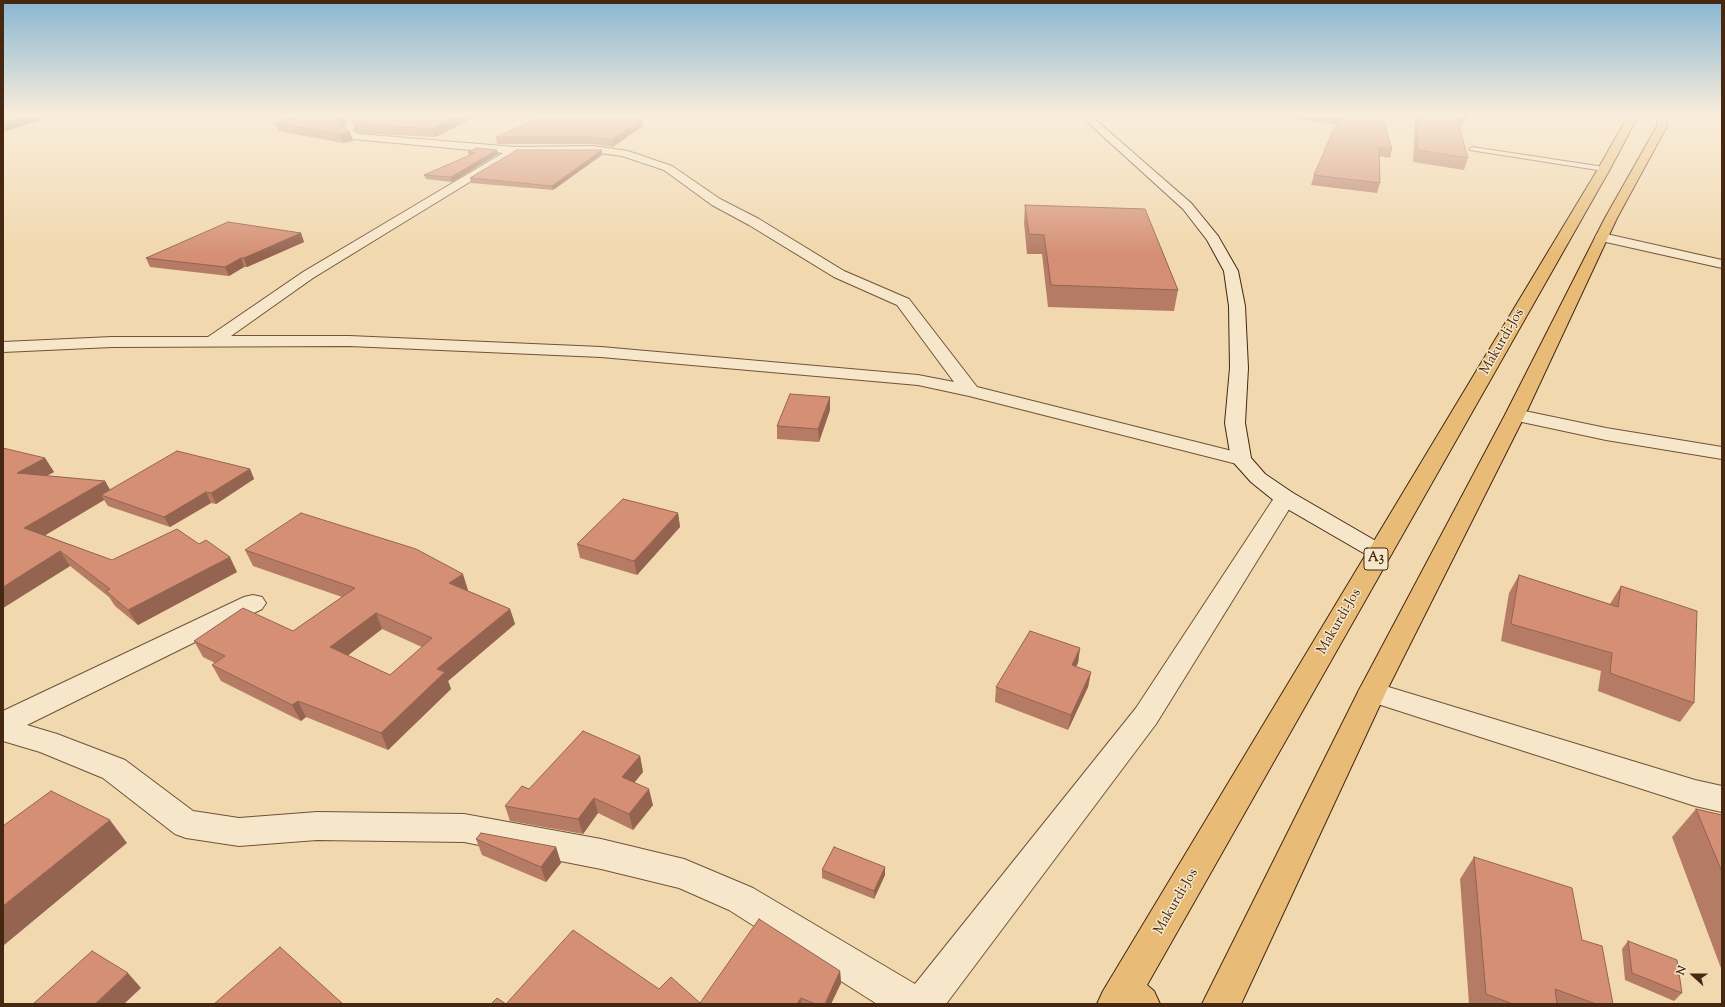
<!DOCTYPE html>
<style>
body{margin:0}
#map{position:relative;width:1725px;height:1007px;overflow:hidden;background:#f1d8ae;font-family:"Sorts Mill Goudy",serif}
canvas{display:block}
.frame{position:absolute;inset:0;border:4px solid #452712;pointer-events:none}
.north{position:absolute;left:1673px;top:955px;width:40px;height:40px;-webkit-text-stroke:3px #f6e6ca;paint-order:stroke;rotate:291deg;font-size:11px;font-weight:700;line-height:16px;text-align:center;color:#452712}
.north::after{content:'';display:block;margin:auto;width:14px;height:18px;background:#452712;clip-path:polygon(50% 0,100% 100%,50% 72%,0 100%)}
</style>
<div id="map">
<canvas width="1725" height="1007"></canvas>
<div class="frame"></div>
<div class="north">N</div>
</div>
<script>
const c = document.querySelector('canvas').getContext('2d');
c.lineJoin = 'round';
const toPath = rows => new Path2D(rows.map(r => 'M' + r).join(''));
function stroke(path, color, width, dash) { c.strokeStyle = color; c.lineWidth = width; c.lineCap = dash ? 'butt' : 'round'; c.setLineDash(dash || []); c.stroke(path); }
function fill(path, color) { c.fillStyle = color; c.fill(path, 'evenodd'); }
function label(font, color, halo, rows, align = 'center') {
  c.font = font + ' "Sorts Mill Goudy",serif'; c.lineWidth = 3; c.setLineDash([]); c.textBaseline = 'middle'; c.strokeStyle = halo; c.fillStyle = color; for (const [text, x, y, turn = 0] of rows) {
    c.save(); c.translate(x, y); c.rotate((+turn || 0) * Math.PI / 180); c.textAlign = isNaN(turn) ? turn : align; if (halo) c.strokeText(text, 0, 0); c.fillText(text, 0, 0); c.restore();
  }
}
const lane = toPath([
 [1472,147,1604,167,1608,169,1604,171,1470,150,1469,149,1472,147]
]);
const street = toPath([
 [354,114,365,114,357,121,353,131,359,134,515,147,593,146,628,151,672,166,720,199,759,219,844,271,909,299,977,387,1248,455,1251,459,1248,463,1241,465,969,396,918,385,601,357,349,346,112,347,3,352,3,342,112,337,208,337,303,272,503,153,353,139,342,132,348,120,354,114],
 [593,152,622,156,664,170,712,205,749,225,834,277,897,305,954,382,918,375,601,347,349,336,231,336,313,278,517,153,593,152],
 [1602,233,1722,260,1722,268,1597,240,1595,237,1597,234,1602,233],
 [1515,409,1606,428,1722,447,1722,459,1606,440,1508,419,1505,415,1508,411,1515,409],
 [1285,491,1293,493,1296,498,1156,724,946,1004,877,1004,729,910,679,888,601,869,464,842,317,840,239,846,186,838,175,834,103,778,40,752,3,741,3,711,244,597,253,595,262,597,266,603,262,609,27,725,57,734,125,760,193,811,239,818,317,812,464,814,601,839,684,859,753,888,915,984,1136,708,1274,498,1277,493,1285,491],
 [1372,682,1695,780,1722,786,1722,812,1695,806,1362,699,1358,692,1362,685,1372,682]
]);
const secondary = toPath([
 [1075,114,1090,115,1191,203,1218,236,1238,271,1245,306,1248,368,1245,423,1251,458,1265,474,1293,493,1388,548,1392,553,1388,558,1380,560,1372,558,1277,503,1251,482,1234,463,1231,459,1225,423,1230,368,1229,306,1224,271,1207,240,1183,209,1084,119,1075,114]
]);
const highway = toPath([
 [1629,114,1639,114,1610,169,1147,985,1154,991,1160,1004,1097,1004,1103,991,1598,169,1629,114],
 [1658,114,1668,114,1667,126,1617,218,1525,415,1386,692,1241,1004,1202,1004,1358,692,1505,415,1605,218,1657,126,1658,114]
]);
const wall = toPath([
 [481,114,435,137,359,133,355,130,352,122],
 [1260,114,1381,114,1392,149,1390,158,1379,156,1380,183,1377,193,1311,185,1314,175,1337,125],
 [1416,114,1470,114,1459,127,1468,158,1464,170,1413,162,1415,118],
 [347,119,343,127,353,141,343,143,278,131,275,123],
 [643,126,613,147,593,144,497,144,496,137],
 [468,152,498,154,452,182,426,179,424,175,469,155],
 [602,155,553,190,471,183,470,178],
 [1025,205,1178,290,1174,311,1048,307,1042,254,1027,254,1024,223],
 [301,233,304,242,247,267,244,267,229,276,150,267,146,258],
 [830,410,819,442,777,439,777,426],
 [45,458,54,472,46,476,105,481,110,490,250,469,254,479,216,504,211,503,170,527,108,506,104,500,45,535,112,560,237,572,138,625,115,606,109,597,70,566,3,608],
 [678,513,680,527,637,575,580,558,577,544],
 [245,550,468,590,467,590,510,609,515,624,448,681,451,689,388,750,306,717,301,721,221,681,212,665,215,663,203,657,194,641,293,631,342,597,253,566],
 [382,629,422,647,390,675,347,655],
 [1519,575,1610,604,1621,586,1694,703,1680,722,1598,691,1601,671,1501,641,1509,593],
 [1080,648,1078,663,1076,667,1091,672,1088,687,1068,730,995,702,996,687],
 [640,756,643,772,634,782,653,805,633,830,598,813,583,834,510,821,505,806,529,789],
 [1696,809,1722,815,1722,971,1672,837],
 [476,839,556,847,561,863,546,882,482,855],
 [1474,857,1582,940,1613,1004,1469,1004,1460,879],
 [885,867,885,875,874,899,822,878,822,870],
 [1628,941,1682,993,1674,1001,1625,980,1622,949],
 [840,971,841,983,831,1004,491,1004,506,1004,659,989,700,1003]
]);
const shadedWall = toPath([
 [41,114,61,114,3,132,3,125],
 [343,114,352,114,347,119,341,131,338,123],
 [463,114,481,114,435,137,432,129],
 [1464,114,1470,114,1454,133,1458,122],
 [642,119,643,126,613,147,612,140],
 [350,132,353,141,343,143,340,134],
 [497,150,498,154,452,182,451,177],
 [602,150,602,155,553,190,552,186],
 [301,233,304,242,247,267,244,258],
 [241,258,244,267,229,276,225,267],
 [830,397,830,410,819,442,818,429],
 [45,458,54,472,25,487,17,473],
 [250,469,254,479,216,504,211,493],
 [105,481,113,495,101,495,104,500,34,542,24,528],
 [206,492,211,503,170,527,164,517],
 [678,513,680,527,637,575,634,561],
 [60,551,70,566,3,608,3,587],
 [230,557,237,572,138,625,128,610],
 [463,574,468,590,455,598,449,583],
 [510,609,515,624,448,681,451,689,388,750,381,733,437,669],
 [376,613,382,629,337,664,330,647],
 [1080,648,1078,663,1069,680,1072,665],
 [1091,672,1088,687,1068,730,1071,715],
 [298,701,306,717,301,721,292,705],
 [640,756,643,772,626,793,622,777],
 [649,789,653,805,633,830,629,814],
 [594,798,598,813,583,834,578,819],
 [110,820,127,843,3,946,3,906],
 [556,847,561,863,546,882,541,867],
 [885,867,885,875,874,899,874,891],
 [840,971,841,983,831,1004,825,1004],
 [128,973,141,988,124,1004,95,1004],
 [801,998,801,1004,797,1004]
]);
const building = toPath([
 [3,114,41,114,3,125,3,114],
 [301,114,343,114,338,123,350,132,340,134,275,123,301,114],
 [356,114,463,114,432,129,357,124,352,122,356,114],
 [1320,114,1381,114,1392,149,1379,147,1380,183,1314,175,1333,131,1342,117,1320,114],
 [1418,114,1464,114,1458,122,1468,158,1417,150,1418,114],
 [538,119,642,119,612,140,592,137,496,137,538,119],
 [477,148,497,150,451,177,424,175,475,153,468,152,477,148],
 [517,150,602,150,552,186,470,178,517,150],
 [1025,205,1145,209,1178,290,1051,285,1044,235,1029,234,1025,205],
 [228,222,301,233,244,258,241,258,225,267,146,258,228,222],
 [790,394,830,397,818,429,777,426,790,394],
 [3,448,45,458,17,473,105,481,24,528,112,560,177,529,199,544,206,540,230,557,128,610,106,591,110,589,60,551,3,587,3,448],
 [177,451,250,469,211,493,206,492,164,517,101,495,177,451],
 [623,499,678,513,634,561,577,544,623,499],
 [301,513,416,549,463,574,449,583,510,609,437,669,445,672,381,733,298,701,292,705,212,665,225,656,194,641,243,608,293,631,355,588,245,550,301,513],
 [376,613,432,638,390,675,330,647,376,613],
 [1519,575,1618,607,1621,586,1697,611,1694,703,1610,673,1612,653,1511,624,1519,575],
 [1030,631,1080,648,1072,665,1091,672,1071,715,996,687,1030,631],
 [583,731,640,756,622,777,649,789,629,814,594,798,578,819,505,806,522,786,529,789,583,731],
 [51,791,110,820,3,906,3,826,51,791],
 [1696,809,1722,815,1722,872,1696,809],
 [481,833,556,847,541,867,476,839,481,833],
 [834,847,885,867,874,891,822,870,834,847],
 [1474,857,1572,888,1582,940,1602,946,1613,1004,1596,1004,1555,989,1557,1004,1513,1004,1486,994,1474,857],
 [759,919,840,971,825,1004,815,1004,801,998,797,1004,491,1004,497,998,506,1004,573,930,659,989,671,977,700,1003,759,919],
 [1628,941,1677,960,1682,993,1632,973,1628,941],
 [280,947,343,1004,214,1004,280,947],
 [92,951,128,973,95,1004,33,1004,92,951]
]);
const shields = [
 [1376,559,24]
];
const shieldNames = [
 ["A3",1376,559]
];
const streetNames = [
 ["Makurdi-Jos",1503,342,-60],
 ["Makurdi-Jos",1340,622,-60],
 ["Makurdi-Jos",1177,902,-60]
];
stroke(lane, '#705339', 2);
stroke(street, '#705339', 2);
stroke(secondary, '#452712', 2);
stroke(highway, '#452712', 2);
fill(lane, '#f6e6ca');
fill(street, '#f6e6ca');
fill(secondary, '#f6e6ca');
fill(highway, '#e8bc77');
fill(wall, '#b67b64');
fill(shadedWall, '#946451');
fill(building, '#d48f74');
stroke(building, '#946451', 1);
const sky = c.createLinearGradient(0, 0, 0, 255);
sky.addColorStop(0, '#89b6d2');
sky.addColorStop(0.45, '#f9eddb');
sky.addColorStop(1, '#f9eddb00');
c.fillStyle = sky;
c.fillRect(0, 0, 1725, 255);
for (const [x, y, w] of shields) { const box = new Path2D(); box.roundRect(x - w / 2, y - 11, w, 22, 3); c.fillStyle = '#f6e6ca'; c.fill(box); stroke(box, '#452712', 1); }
label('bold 13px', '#452712', null, shieldNames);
label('14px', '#452712', '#f6e6ca', streetNames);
</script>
